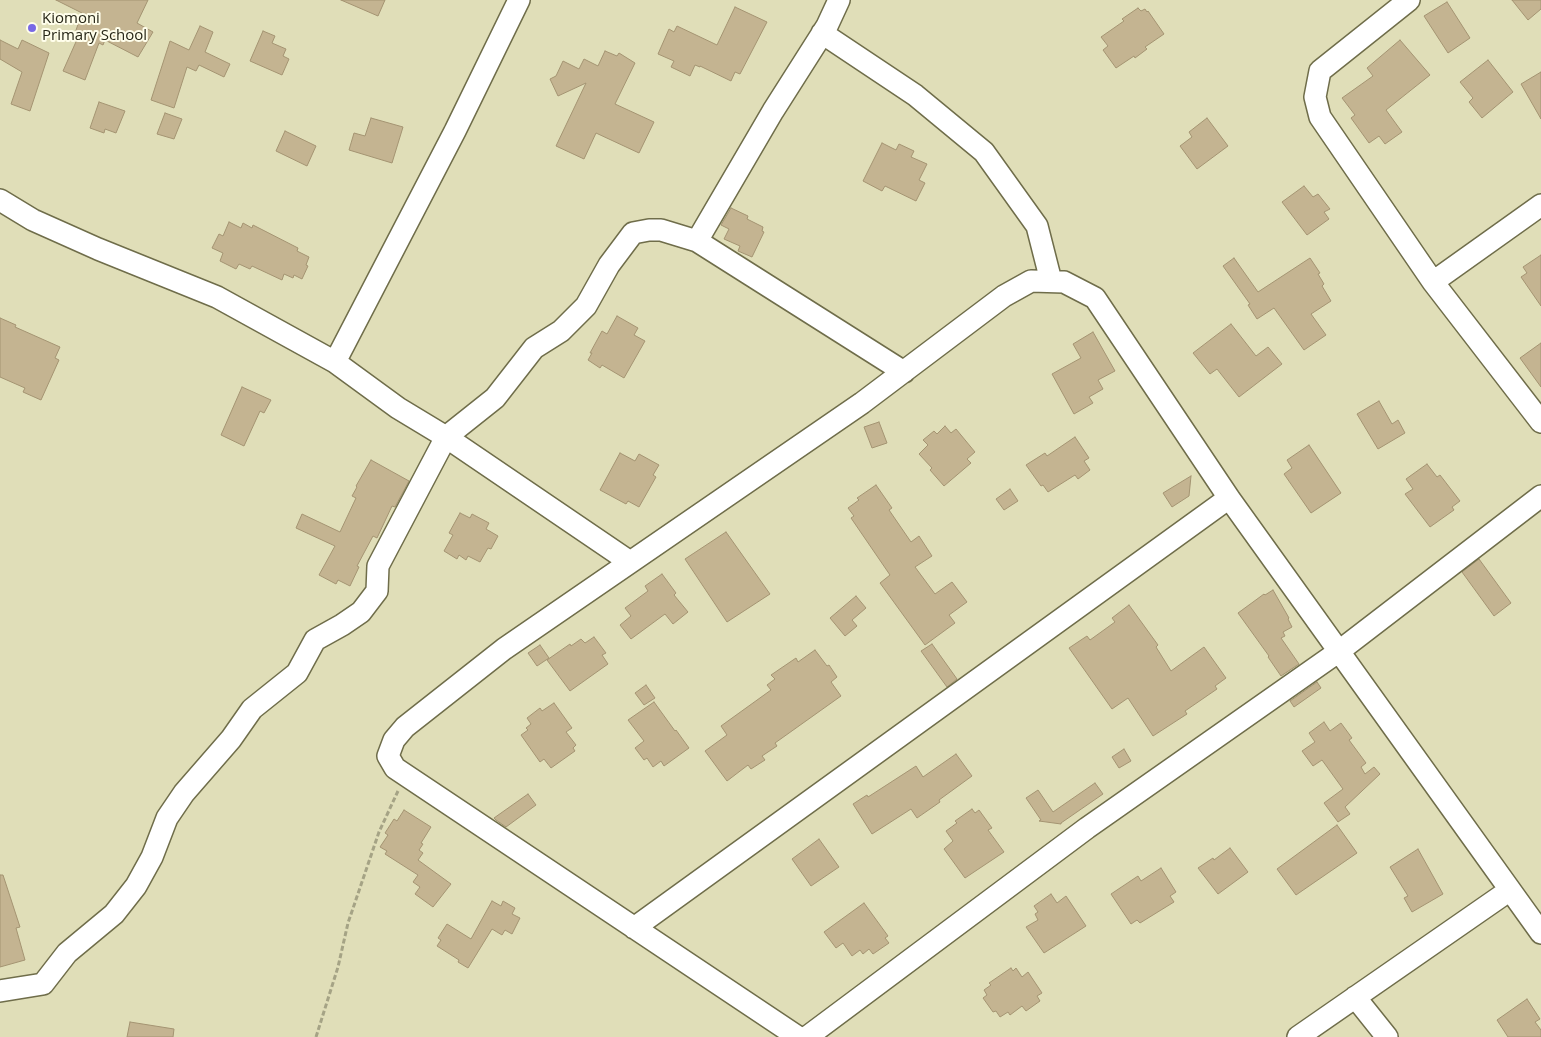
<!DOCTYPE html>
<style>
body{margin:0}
canvas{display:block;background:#e0deb8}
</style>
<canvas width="1541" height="1037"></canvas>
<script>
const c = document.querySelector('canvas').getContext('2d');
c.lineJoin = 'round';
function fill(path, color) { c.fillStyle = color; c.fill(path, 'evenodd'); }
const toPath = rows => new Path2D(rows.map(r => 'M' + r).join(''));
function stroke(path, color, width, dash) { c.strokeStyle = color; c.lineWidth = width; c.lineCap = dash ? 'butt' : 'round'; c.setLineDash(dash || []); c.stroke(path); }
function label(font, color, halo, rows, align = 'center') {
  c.font = font + ' "Open Sans",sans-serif'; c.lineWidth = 4; c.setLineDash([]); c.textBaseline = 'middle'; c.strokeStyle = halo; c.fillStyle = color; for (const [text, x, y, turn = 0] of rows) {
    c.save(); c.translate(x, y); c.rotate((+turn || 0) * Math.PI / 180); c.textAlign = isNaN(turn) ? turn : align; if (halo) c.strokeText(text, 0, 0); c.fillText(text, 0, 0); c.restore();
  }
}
const building = toPath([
 [56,0,148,0,137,23,153,32,138,57,105,40,103,45,99,43,85,80,63,71,79,35,75,33,82,13,56,0],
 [341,0,385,0,378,16,341,0],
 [1512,0,1541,0,1541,9,1528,20,1512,0],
 [1447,2,1470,38,1448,53,1424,16,1447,2],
 [735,7,767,22,740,74,735,72,731,81,700,66,700,67,695,65,690,76,671,67,674,61,658,54,669,29,674,32,677,26,717,45,735,7],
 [1138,8,1141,11,1145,9,1147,12,1148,11,1164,34,1145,47,1147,49,1135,58,1134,56,1116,68,1103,50,1108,46,1101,37,1124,21,1122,19,1138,8],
 [200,26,213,32,205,52,230,64,224,77,199,65,196,71,187,67,174,108,151,100,170,41,189,50,200,26],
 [263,31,275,36,272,43,286,49,283,56,289,59,282,75,250,61,263,31],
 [0,40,18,49,22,40,49,53,30,111,11,104,22,72,0,59,0,40],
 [1400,40,1430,75,1386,110,1402,132,1385,144,1379,136,1369,143,1351,118,1355,115,1342,98,1373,76,1367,68,1400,40],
 [605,51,617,56,619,53,635,63,615,104,654,122,639,153,596,133,584,159,556,146,586,83,558,96,550,79,556,76,563,61,579,69,584,59,598,66,605,51],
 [1488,60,1513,92,1482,118,1469,102,1473,98,1460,82,1488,60],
 [1541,72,1541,119,1521,84,1541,72],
 [99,102,125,111,116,133,105,129,104,133,90,128,99,102],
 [165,113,182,119,174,139,157,134,165,113],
 [371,118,403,127,392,163,349,150,354,133,365,136,371,118],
 [1207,118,1228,146,1197,169,1180,146,1192,137,1189,132,1207,118],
 [285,131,316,146,307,166,276,151,285,131],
 [882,143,896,150,899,144,914,151,911,157,927,164,919,180,925,183,916,201,885,186,882,191,863,181,882,143],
 [1304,186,1313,197,1318,194,1330,209,1324,212,1329,219,1307,235,1282,202,1304,186],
 [731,208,748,216,747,219,763,227,762,231,764,232,752,257,738,251,740,246,724,239,729,229,721,225,731,208],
 [229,222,241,228,243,223,252,228,253,225,298,248,297,251,309,257,306,265,308,266,302,279,294,275,293,278,284,274,282,280,252,266,250,269,239,264,236,269,220,261,223,253,212,248,219,234,223,236,229,222],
 [1541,255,1541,306,1521,277,1527,273,1523,267,1541,255],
 [1234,258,1258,292,1310,258,1320,273,1318,274,1324,284,1322,286,1331,301,1311,314,1326,335,1304,350,1274,308,1257,319,1248,305,1250,304,1223,266,1234,258],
 [617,316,638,328,634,335,645,341,624,378,602,365,600,368,588,360,592,353,590,353,602,331,607,334,617,316],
 [0,318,16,325,15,327,60,347,55,358,59,360,41,400,23,392,25,388,0,377,0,318],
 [1231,324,1256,356,1268,347,1282,364,1239,397,1217,369,1210,374,1193,353,1231,324],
 [1093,332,1115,371,1098,380,1103,389,1089,397,1093,403,1074,414,1052,374,1081,358,1073,344,1093,332],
 [1541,343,1541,387,1520,358,1541,343],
 [242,387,271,400,264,413,260,411,244,446,221,435,242,387],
 [1379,401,1392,424,1398,420,1405,433,1378,449,1357,414,1379,401],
 [879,422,887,443,872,448,864,427,879,422],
 [945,426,951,433,956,429,975,452,967,459,971,463,944,486,930,470,932,468,919,454,928,445,923,440,934,431,937,434,945,426],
 [1075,437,1089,458,1084,461,1090,470,1078,479,1075,475,1048,492,1043,485,1041,486,1026,465,1045,453,1047,456,1075,437],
 [1309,445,1341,493,1311,513,1284,474,1292,468,1287,460,1309,445],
 [620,453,635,461,639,454,659,465,653,475,656,477,639,507,628,501,626,504,600,490,620,453],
 [371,460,409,481,395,507,392,506,377,538,373,536,357,566,359,567,350,586,338,580,336,584,319,575,335,546,296,528,302,514,340,532,356,498,352,496,357,487,356,486,371,460],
 [1427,464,1437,477,1440,475,1460,501,1452,507,1454,510,1430,527,1405,494,1413,489,1406,479,1427,464],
 [1191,476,1189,496,1172,507,1163,493,1191,476],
 [876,485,892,508,889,510,911,542,919,536,932,556,915,567,935,594,952,582,967,602,949,615,955,623,925,645,880,583,890,575,851,518,854,516,848,508,859,500,857,498,876,485],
 [1010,489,1018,501,1004,510,996,499,1010,489],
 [460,513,470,518,472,514,489,523,486,529,498,536,491,549,488,548,480,562,468,556,466,560,459,555,457,559,444,551,453,535,449,533,460,513],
 [726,532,770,594,727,622,685,559,726,532],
 [1479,559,1511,603,1494,616,1462,572,1479,559],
 [662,574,676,593,674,595,688,612,673,624,665,614,631,639,620,625,631,616,625,608,648,591,645,586,662,574],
 [1273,590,1289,618,1288,619,1292,627,1283,632,1285,636,1281,638,1299,664,1281,676,1268,657,1269,656,1238,613,1264,594,1265,595,1273,590],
 [856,596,866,608,852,620,857,626,845,636,830,618,856,596],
 [1129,605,1158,645,1156,647,1171,671,1204,647,1226,678,1215,686,1217,689,1185,711,1187,714,1153,736,1128,698,1112,709,1069,648,1087,636,1090,640,1115,622,1112,618,1129,605],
 [594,637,606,653,602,655,608,664,570,691,547,660,570,644,571,646,581,639,585,643,594,637],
 [932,644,957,679,947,687,921,651,932,644],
 [540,645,549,658,537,666,528,653,540,645],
 [815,650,827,666,829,665,837,677,831,682,841,696,775,743,777,746,762,756,765,760,751,769,748,765,727,781,705,751,727,735,721,726,771,690,767,685,775,679,771,675,796,658,798,662,815,650],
 [1317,682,1321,688,1294,707,1290,701,1317,682],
 [646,685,655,698,644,705,635,693,646,685],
 [654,702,675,731,676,730,689,748,664,766,661,761,653,767,647,758,644,760,635,748,644,741,628,720,654,702],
 [554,703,572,728,566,732,576,745,573,748,575,751,551,768,544,759,540,762,521,735,528,730,526,728,531,724,527,718,540,708,542,711,554,703],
 [1324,722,1330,731,1341,723,1352,738,1349,740,1366,763,1361,767,1365,774,1374,767,1380,774,1345,807,1350,814,1338,822,1324,803,1343,789,1322,760,1313,766,1302,751,1315,742,1309,733,1324,722],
 [1124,749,1131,761,1119,768,1112,757,1124,749],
 [956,754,972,776,939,800,940,802,917,818,911,809,872,834,853,804,867,795,868,797,916,766,923,777,956,754],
 [1095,783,1103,794,1061,823,1061,824,1039,821,1041,820,1026,798,1038,790,1053,812,1095,783],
 [528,794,536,805,506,827,496,820,494,818,528,794],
 [972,809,975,813,979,810,992,828,988,830,1004,852,965,878,944,849,953,841,946,831,957,823,955,821,972,809],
 [404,810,431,827,421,843,423,844,419,850,423,853,418,860,451,884,433,907,415,894,420,887,413,882,418,875,385,854,387,851,380,847,388,835,385,833,394,819,397,821,404,810],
 [1337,825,1357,853,1296,895,1277,869,1337,825],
 [819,839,839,867,811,886,792,859,819,839],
 [1230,848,1248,872,1218,894,1198,868,1213,858,1214,860,1230,848],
 [1418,849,1443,894,1412,912,1404,898,1408,896,1390,867,1418,849],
 [1161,868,1176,892,1170,896,1174,902,1140,923,1137,920,1131,924,1111,894,1138,876,1141,881,1161,868],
 [0,875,3,875,20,927,16,928,25,960,0,967,0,875],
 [1051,894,1057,903,1066,896,1086,926,1044,953,1026,927,1038,920,1035,914,1038,912,1034,906,1051,894],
 [492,901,501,906,503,901,515,908,512,914,520,918,512,934,505,930,502,935,492,929,468,968,458,962,459,960,437,946,441,940,438,938,447,924,471,939,492,901],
 [864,903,888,936,885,938,889,943,873,954,869,949,863,954,860,950,852,956,843,943,836,948,824,932,864,903],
 [1011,968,1013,971,1016,968,1022,977,1028,972,1042,993,1037,996,1040,1001,1026,1011,1022,1006,1010,1015,1008,1012,1000,1017,996,1011,993,1012,983,998,987,995,984,990,991,985,989,983,1011,968],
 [1527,999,1540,1019,1535,1022,1541,1030,1541,1037,1508,1037,1497,1020,1527,999],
 [130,1022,174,1029,173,1037,127,1037,130,1022]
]);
const path = toPath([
 [316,1037,338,967,348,923,379,832,398,791]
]);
const minor = toPath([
 [1409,0,1320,71,1315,97,1320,117,1433,282,1541,422],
 [822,33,915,95,984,152,1037,226,1051,281],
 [0,200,33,220,98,249,217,297,335,362,398,408,446,437,630,562],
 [697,241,773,111,827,26,839,0],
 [1433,282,1541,205],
 [335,362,455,131,519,0],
 [634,928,1229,498],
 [0,991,43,984,67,953,114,914,136,886,152,857,167,818,184,793,231,739,252,709,297,673,315,640,342,625,361,612,377,591,378,566,446,437,495,398,534,348,561,331,586,306,609,265,633,233,649,230,661,230,697,241,904,372],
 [1355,997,1387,1037],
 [798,1037,395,768,388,756,394,740,405,727,504,649,862,403,1004,296,1031,281,1064,282,1095,298,1229,498,1541,933],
 [807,1037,1087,828,1338,652,1541,496],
 [1298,1037,1510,890]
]);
const markers = [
 [32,28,5,"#7969e5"]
];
const poiNames = [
 ["Kiomoni",42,19],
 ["Primary School",42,36]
];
fill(building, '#c4b491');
stroke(building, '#a49472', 1);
stroke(minor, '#6f6d4a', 24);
stroke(path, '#a5a385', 3, [5, 2.5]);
stroke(minor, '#fff', 21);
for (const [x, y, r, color] of markers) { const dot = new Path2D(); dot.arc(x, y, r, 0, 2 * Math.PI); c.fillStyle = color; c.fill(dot); stroke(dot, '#fffeeb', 2); }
label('15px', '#272617', '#fffeeb', poiNames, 'left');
</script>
